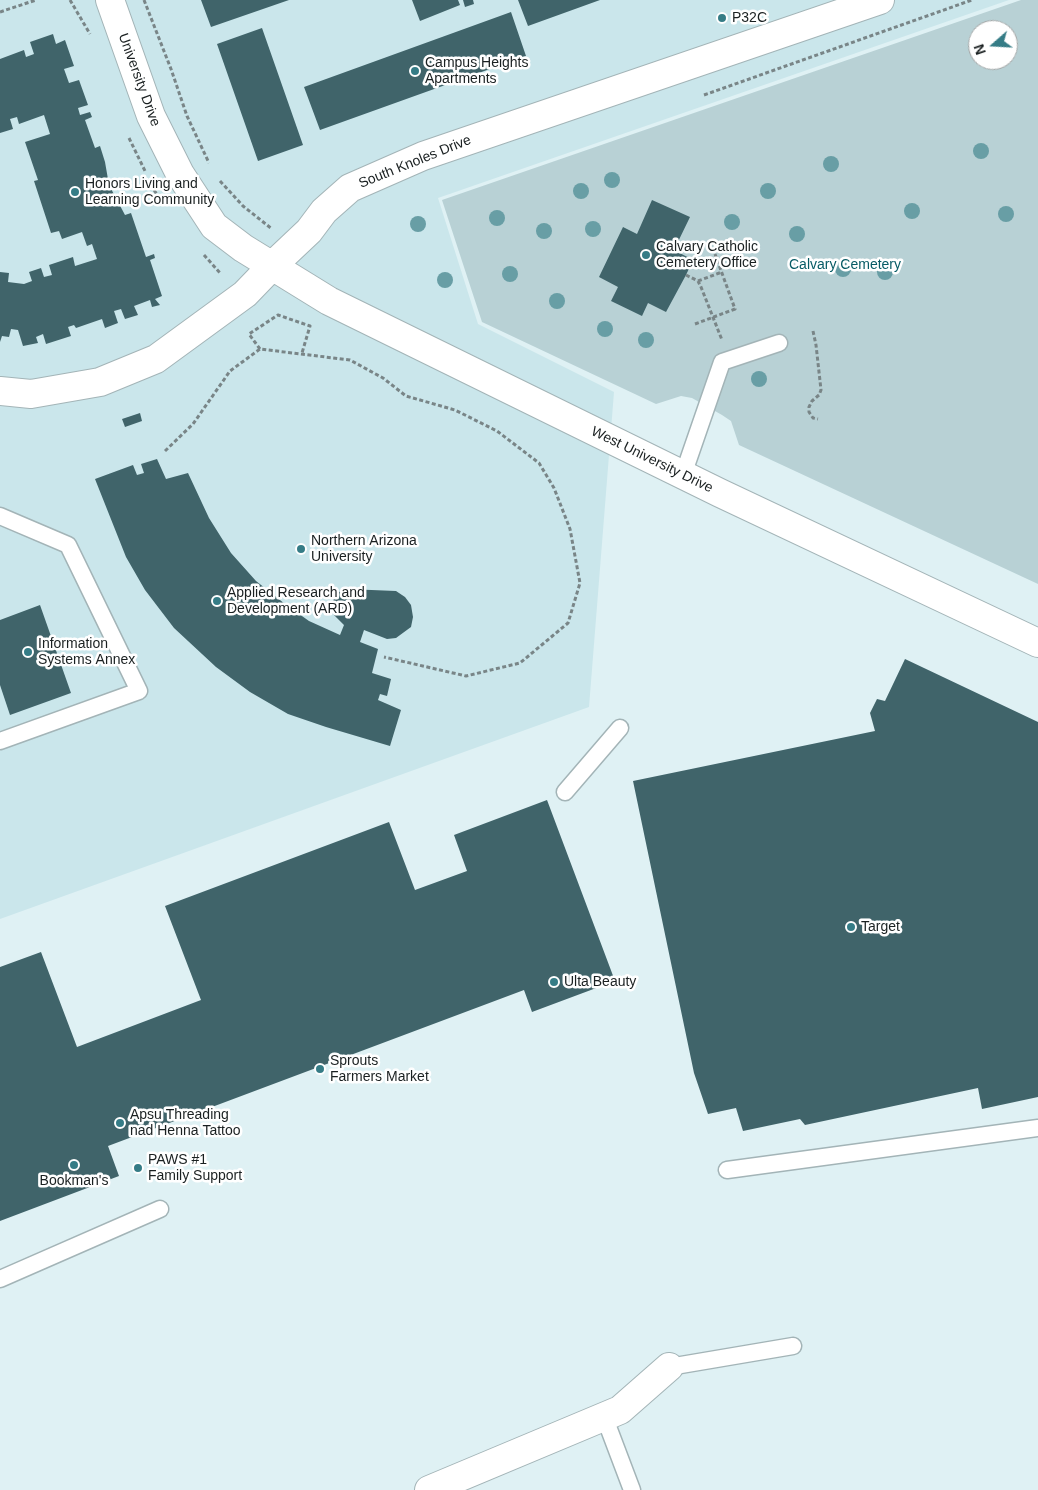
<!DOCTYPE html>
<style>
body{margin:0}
#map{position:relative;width:1038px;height:1490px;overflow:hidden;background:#dff1f4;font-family:Helvetica,sans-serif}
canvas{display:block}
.north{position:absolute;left:968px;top:20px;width:50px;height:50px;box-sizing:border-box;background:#fff;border:1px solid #a3a6a6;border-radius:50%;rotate:251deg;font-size:14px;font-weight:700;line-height:20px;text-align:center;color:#1a2021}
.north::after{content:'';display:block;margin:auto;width:18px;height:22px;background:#357c86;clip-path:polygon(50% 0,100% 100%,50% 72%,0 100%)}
</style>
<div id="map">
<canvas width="1038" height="1490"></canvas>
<div class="north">N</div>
</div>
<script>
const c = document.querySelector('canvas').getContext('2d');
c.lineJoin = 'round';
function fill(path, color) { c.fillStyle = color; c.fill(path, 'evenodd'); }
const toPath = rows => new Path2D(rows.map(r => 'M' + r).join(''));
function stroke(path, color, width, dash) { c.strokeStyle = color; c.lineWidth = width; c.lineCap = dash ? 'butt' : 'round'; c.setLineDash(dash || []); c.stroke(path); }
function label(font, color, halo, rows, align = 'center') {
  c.font = font + ' Helvetica,sans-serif'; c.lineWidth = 5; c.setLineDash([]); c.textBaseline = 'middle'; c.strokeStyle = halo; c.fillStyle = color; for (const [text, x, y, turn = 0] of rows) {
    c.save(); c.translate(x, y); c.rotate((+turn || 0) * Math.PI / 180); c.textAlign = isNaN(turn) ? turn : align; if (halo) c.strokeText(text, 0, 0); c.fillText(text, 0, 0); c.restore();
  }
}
const built = toPath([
 [0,0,1009,0,438,198,478,324,614,392,589,707,0,919]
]);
const green = toPath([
 [1021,0,1038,0,1038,584,739,445,731,421,722,415,692,398,681,396,656,404,482,322,442,200],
 [978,30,1008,30,1008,60,978,60]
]);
const building = toPath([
 [201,0,289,0,211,27],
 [412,0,458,0,460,5,420,21],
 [463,0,473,0,474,4,465,7],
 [518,0,600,0,528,26],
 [511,12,526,56,320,130,304,87],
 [262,28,303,145,258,161,217,44],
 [53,34,56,44,65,40,74,66,64,69,69,83,79,80,88,105,78,108,80,115,90,112,92,117,85,120,95,148,100,146,105,162,109,185,125,215,131,213,146,257,154,254,155,258,150,260,162,296,155,299,160,305,152,307,150,300,134,306,138,315,125,319,121,309,114,311,118,323,105,328,102,319,76,328,74,325,68,327,71,336,46,344,43,334,36,337,38,343,23,346,18,330,11,329,9,337,2,336,0,342,0,272,9,273,8,282,24,284,32,281,29,272,41,268,44,277,52,275,49,265,73,257,75,266,97,259,92,244,87,246,82,232,62,239,59,231,51,233,34,181,38,180,25,142,50,134,44,115,19,124,17,117,10,119,13,129,0,133,0,59,24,50,26,57,34,54,30,42],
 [652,200,690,217,674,250,693,260,686,275,666,312,648,303,642,316,611,301,618,287,599,277,623,227,637,234],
 [140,413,142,421,125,427,122,419],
 [157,459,166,479,188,473,209,518,231,553,256,581,285,604,309,621,340,635,344,625,334,615,332,607,334,598,339,592,347,589,396,591,405,597,411,605,413,617,411,627,396,638,387,639,364,630,360,642,378,649,372,673,391,679,387,696,380,694,378,700,401,710,390,746,326,727,288,714,250,692,216,667,174,628,145,590,126,557,95,479,133,465,137,475,144,473,141,464],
 [40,605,71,693,10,715,0,685,0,620],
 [905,659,1038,722,1038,1097,982,1109,978,1088,805,1125,800,1119,743,1131,736,1108,708,1114,694,1073,633,781,875,731,870,713,877,699,885,701],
 [547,800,615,981,532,1012,524,990,108,1146,119,1176,0,1221,0,967,41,952,77,1047,201,1000,165,906,389,822,415,890,467,871,454,835]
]);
const path = toPath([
 [70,0,90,34],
 [144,0,171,69,187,116,209,163],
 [0,12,36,0],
 [704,95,972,0],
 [129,138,146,173],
 [220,181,243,206,272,229],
 [154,190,163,203],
 [204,255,220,273],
 [686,275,698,281,701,287,722,340],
 [698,281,722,272],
 [695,324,735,309,715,254],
 [813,331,816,345,821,390,819,395,812,401,809,407,809,412,813,418,818,419],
 [260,349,249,334,278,315,310,326,302,353],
 [165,451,193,424,230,371,260,349,350,360,383,378,406,396,455,410,497,431,539,463,554,488,570,529,580,583,568,623,520,663,466,676,384,657]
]);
const lane = toPath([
 [683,475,722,362,779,343],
 [0,516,68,545,139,691,0,741],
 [565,792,620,728],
 [727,1170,1038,1128],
 [0,1279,160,1209],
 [669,1367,793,1346],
 [604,1416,632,1490]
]);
const street = toPath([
 [429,1490,620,1410,669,1367]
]);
const secondary = toPath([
 [110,0,151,116,180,174,214,226,243,248,329,301,720,493,1038,643],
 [0,391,31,394,100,382,156,359,245,294,273,265,309,231,324,211,350,188,423,156,880,0]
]);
const trees = [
 [981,151],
 [831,164],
 [612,180],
 [581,191],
 [768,191],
 [912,211],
 [1006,214],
 [497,218],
 [732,222],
 [418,224],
 [593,229],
 [544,231],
 [797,234],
 [843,269],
 [885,272],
 [510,274],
 [445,280],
 [557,301],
 [605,329],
 [646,340],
 [759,379]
];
const markers = [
 [722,18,5,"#357c86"],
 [415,71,5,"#357c86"],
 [75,192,5,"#357c86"],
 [646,255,5,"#357c86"],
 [301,549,5,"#357c86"],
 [217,601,5,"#357c86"],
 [28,652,5,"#357c86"],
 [851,927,5,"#357c86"],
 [554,982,5,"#357c86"],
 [320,1069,5,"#357c86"],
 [120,1123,5,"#357c86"],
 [74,1165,5,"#357c86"],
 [138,1168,5,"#357c86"]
];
const poiNames = [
 ["P32C",732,18],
 ["Campus Heights",425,63],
 ["Apartments",425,79],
 ["Honors Living and",85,184],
 ["Learning Community",85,200],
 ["Calvary Catholic",656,247],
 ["Cemetery Office",656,263],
 ["Northern Arizona",311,541],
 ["University",311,557],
 ["Applied Research and",227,593],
 ["Development (ARD)",227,609],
 ["Information",38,644],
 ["Systems Annex",38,660],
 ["Target",861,927],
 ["Ulta Beauty",564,982],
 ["Sprouts",330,1061],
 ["Farmers Market",330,1077],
 ["Apsu Threading",130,1115],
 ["nad Henna Tattoo",130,1131],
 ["PAWS #1",148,1160],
 ["Family Support",148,1176],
 ["Bookman's",74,1181,"center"]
];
const streetNames = [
 ["University Drive",139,80,70],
 ["South Knoles Drive",415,162,-22],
 ["West University Drive",652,460,26]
];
const parkNames = [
 ["Calvary Cemetery",845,265]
];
fill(built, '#cae6eb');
fill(green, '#b8d1d5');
fill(building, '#40646a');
stroke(lane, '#a3b4b7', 19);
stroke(street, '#a3b4b7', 30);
stroke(secondary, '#a3b4b7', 30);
stroke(path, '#798587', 3, [4, 2.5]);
stroke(lane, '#fff', 16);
stroke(street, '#fff', 28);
stroke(secondary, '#fff', 28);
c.fillStyle = '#689ea5';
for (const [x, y] of trees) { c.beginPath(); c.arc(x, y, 8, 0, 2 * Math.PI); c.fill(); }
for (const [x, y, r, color] of markers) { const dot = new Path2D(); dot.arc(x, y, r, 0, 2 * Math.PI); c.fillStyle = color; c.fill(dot); stroke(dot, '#fff', 2); }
label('14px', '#1a2021', '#fff', poiNames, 'left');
label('14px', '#1a2021', '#fff', streetNames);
label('14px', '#075b65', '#fff', parkNames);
</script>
